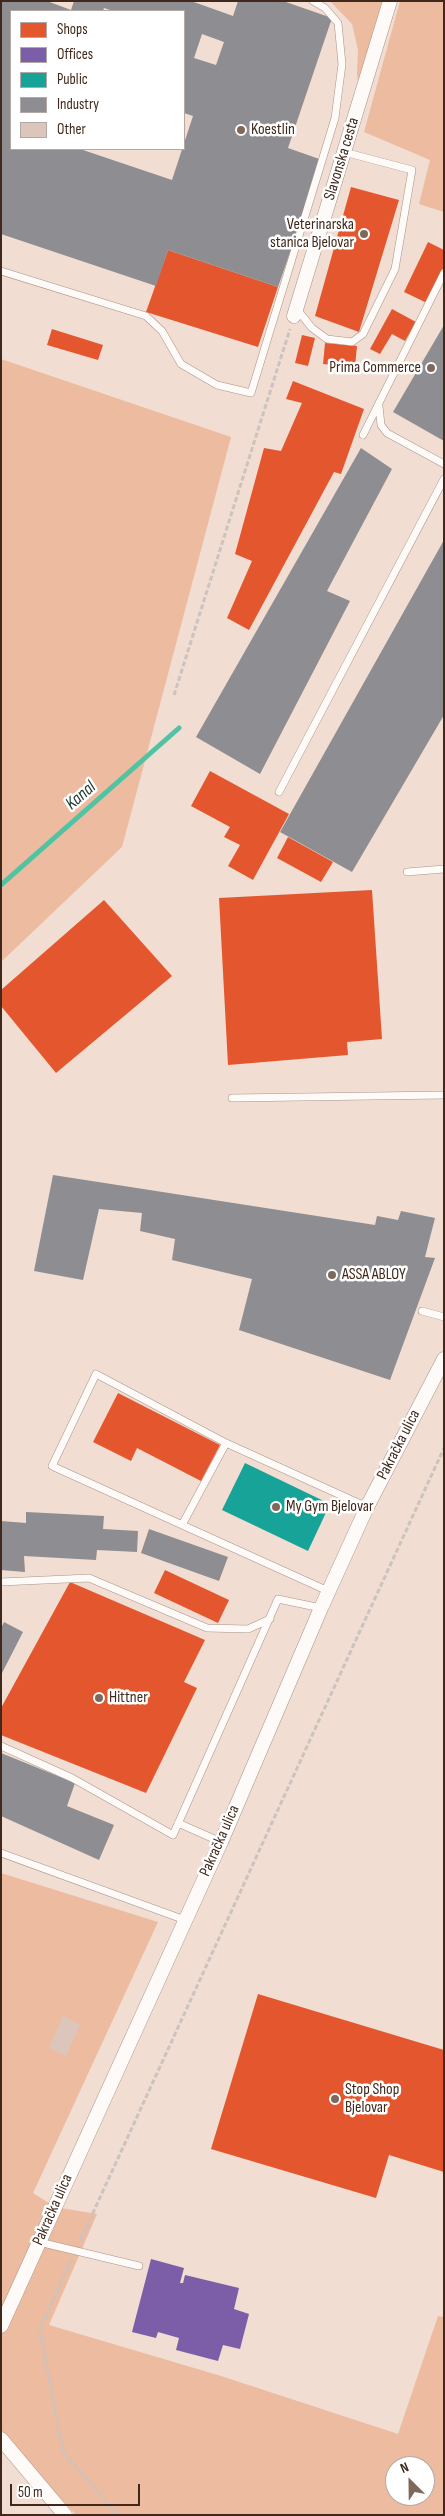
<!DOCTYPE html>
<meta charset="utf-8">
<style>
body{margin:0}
#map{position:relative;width:445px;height:2516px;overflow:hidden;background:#f1ddd2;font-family:"Sofia Sans Condensed",sans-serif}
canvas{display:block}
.frame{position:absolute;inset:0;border:2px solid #40291c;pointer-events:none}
.legend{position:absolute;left:10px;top:10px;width:175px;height:140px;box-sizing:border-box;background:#fff;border:1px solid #b3a9a4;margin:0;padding:6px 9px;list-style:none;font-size:15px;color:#40291c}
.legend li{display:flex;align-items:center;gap:10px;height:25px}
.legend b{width:25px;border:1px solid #b3a9a4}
.north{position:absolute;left:385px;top:2456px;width:50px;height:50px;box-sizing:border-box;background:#fff;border:1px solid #b3a9a4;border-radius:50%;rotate:337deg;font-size:14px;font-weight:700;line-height:20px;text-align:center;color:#40291c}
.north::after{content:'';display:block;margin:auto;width:18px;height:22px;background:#7e685c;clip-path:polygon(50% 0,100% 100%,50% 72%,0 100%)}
.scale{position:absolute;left:10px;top:2484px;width:130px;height:22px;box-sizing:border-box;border:2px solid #40291c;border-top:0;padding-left:6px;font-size:15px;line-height:18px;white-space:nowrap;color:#40291c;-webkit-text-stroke:4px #fff;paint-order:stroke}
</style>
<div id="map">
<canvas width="445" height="2516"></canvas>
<div class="frame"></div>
<ul class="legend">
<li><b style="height:14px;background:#e4572e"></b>Shops</li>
<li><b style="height:14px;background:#7b5ea7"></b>Offices</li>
<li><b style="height:14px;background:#17a398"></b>Public</li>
<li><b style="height:14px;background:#8d8d92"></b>Industry</li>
<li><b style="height:14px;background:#dcc6bb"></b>Other</li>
</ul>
<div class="north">N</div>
<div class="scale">50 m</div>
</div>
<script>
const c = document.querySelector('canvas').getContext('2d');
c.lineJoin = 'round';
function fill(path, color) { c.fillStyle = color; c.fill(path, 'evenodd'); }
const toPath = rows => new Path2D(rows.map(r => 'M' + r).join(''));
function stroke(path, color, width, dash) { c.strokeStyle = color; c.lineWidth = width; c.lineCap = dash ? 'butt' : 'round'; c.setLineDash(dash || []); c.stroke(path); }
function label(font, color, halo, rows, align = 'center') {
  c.font = font + ' "Sofia Sans Condensed",sans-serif'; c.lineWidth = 5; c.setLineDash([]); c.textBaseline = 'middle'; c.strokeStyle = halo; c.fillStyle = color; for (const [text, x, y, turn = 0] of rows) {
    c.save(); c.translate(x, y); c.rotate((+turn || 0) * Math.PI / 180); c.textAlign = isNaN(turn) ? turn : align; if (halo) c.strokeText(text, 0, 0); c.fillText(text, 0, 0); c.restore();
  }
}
const green = toPath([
 [330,1,385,1,360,93,357,74,358,50,352,24],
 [400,1,444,1,444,212,419,204,430,160,364,132],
 [1,359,231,437,122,847,1,962],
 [1,1873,158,1922,33,2193,55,2207,97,2214,49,2325,221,2376,398,2434,438,2316,444,2317,444,2515,76,2515,1,2436],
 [395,2466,425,2466,425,2496,395,2496]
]);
const shops = toPath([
 [351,187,399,200,359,332,315,316],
 [428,242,444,250,444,269,427,303,404,292],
 [168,250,278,287,258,347,146,312],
 [392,309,416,322,405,341,392,334,380,354,370,349],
 [52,329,103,345,98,360,47,345],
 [302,335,315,338,308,366,295,363],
 [325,343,357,346,355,367,323,364],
 [293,381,364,409,341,474,334,472,249,630,227,618,252,561,235,554,264,448,281,451,302,403,286,399],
 [210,771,289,814,253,880,228,866,240,845,224,837,230,827,191,806],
 [288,837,333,862,321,882,277,858],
 [372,890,382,1039,347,1042,348,1055,228,1065,219,898],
 [104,900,172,976,56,1073,1,1006,1,990],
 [118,1393,220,1445,201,1481,137,1448,131,1461,93,1442],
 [165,1570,229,1600,218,1623,154,1593],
 [70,1582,205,1640,184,1682,197,1688,146,1793,1,1735,1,1708],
 [258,1994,444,2050,444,2172,389,2155,376,2198,211,2149]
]);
const offices = toPath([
 [151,2259,184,2268,180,2283,183,2283,185,2275,239,2288,234,2309,249,2314,240,2349,223,2345,218,2361,176,2350,179,2338,158,2332,156,2338,132,2332]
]);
const public = toPath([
 [245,1463,330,1504,308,1551,222,1510]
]);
const industry = toPath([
 [1,1,47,1,71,10,74,1,191,1,233,16,238,1,283,1,332,18,288,148,322,160,278,287,168,250,156,286,1,234],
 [104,8,113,11,184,11,184,113,193,116,172,180,80,149,11,149,11,11,103,11],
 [202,34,224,42,216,65,194,58],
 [444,325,444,441,393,412],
 [361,448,392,469,327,591,350,601,260,774,196,737],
 [444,540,444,715,352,872,280,832],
 [53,1175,375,1225,377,1216,398,1220,401,1211,435,1218,425,1257,435,1258,390,1380,239,1330,252,1279,172,1260,175,1239,140,1231,142,1213,99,1209,83,1280,34,1271],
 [26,1512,104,1516,103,1529,138,1531,137,1552,97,1550,96,1560,24,1556,25,1572,1,1570,1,1521,26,1523],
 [149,1529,228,1557,219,1581,141,1553],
 [4,1622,23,1632,1,1675,1,1628],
 [1,1753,75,1783,67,1806,114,1825,99,1860,1,1816]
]);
const stream = toPath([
 [1,885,179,728]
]);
const building = toPath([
 [63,2016,80,2025,66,2056,49,2048]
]);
const path = toPath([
 [174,695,290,329],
 [80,2241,444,1448],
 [71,2260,40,2329,63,2452,118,2515]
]);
const lane = toPath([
 [1,271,146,316,162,331,181,364,217,385,251,393,335,118,342,64,338,23,325,8,313,1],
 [296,308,312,328,327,339,352,342,363,334,395,269,412,170,344,152],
 [379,406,381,425,387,433,444,464],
 [363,435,444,273],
 [279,792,444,479],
 [407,872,444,869],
 [232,1098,444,1095],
 [422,1311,444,1317],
 [182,1525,226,1443],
 [1,1582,89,1578,207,1628,248,1629,270,1619],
 [328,1591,52,1466,96,1374,226,1443,367,1507],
 [1,1746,72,1778,173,1835,278,1599,321,1608],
 [178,1823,221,1842],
 [1,1853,185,1920],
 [39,2242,139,2266]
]);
const street = toPath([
 [294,316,390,1],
 [1,2326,221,1842,321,1608,367,1507,444,1359],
 [1,2439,65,2515]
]);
const markers = [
 [241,130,5,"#7e685c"],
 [364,234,5,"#7e685c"],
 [431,368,5,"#7e685c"],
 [332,1275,5,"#7e685c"],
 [276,1507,5,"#7e685c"],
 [99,1698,5,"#7e685c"],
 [335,2099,5,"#7e685c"]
];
const poiNames = [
 ["Koestlin",251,130],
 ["Veterinarska",354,225,"right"],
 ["stanica Bjelovar",354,243,"right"],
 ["Prima Commerce",421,368,"right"],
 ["ASSA ABLOY",342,1275],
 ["My Gym Bjelovar",286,1507],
 ["Hittner",109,1698],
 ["Stop Shop",345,2090],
 ["Bjelovar",345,2108]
];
const streetNames = [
 ["Slavonska cesta",342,159,-73],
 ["Pakračka ulica",399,1445,-63],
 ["Pakračka ulica",220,1841,-66],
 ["Pakračka ulica",53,2210,-66]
];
const waterNames = [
 ["Kanal",81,796,-41]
];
fill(green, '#ecbba0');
fill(shops, '#e4572e');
fill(offices, '#7b5ea7');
fill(public, '#17a398');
fill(industry, '#8d8d92');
stroke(stream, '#50c3a3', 5);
fill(building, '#dcc6bb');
stroke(lane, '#a8948a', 8);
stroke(street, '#a8948a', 15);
stroke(path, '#ccc3be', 3, [5, 2.5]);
stroke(lane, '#fdfaf8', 7);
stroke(street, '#fdfaf8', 14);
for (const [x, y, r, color] of markers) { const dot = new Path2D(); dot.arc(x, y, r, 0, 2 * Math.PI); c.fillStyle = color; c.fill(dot); stroke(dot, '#fff', 2); }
label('16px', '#40291c', '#fff', poiNames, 'left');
label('16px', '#40291c', '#fff', streetNames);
label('italic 18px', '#213830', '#fff', waterNames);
</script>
